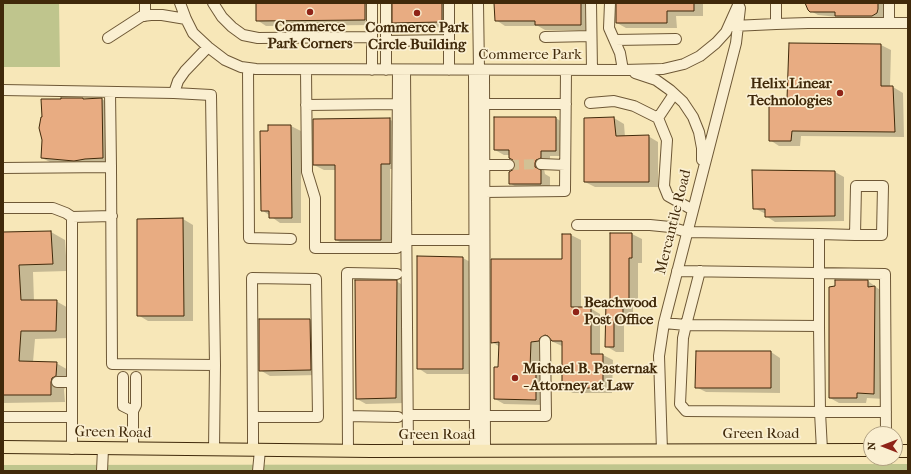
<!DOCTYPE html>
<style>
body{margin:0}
#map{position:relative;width:911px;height:474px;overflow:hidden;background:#f7e7b8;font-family:"IM FELL French Canon",serif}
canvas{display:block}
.frame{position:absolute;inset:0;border:4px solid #40290a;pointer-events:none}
.north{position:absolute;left:863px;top:426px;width:40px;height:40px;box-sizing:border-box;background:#faefd1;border:1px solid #b0a081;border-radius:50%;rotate:270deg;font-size:11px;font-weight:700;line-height:16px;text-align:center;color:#40290a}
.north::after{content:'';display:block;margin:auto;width:14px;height:18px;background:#8f2418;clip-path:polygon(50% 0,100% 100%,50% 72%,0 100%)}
</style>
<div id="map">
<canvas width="911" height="474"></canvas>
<div class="frame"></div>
<div class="north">N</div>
</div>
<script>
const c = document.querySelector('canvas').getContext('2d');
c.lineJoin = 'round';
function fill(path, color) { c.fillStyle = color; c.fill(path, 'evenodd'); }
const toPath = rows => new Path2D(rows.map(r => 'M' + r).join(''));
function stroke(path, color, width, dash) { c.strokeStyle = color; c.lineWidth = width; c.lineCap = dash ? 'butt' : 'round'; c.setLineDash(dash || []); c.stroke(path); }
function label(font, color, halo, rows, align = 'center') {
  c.font = font + ' "IM FELL French Canon",serif'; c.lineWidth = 3.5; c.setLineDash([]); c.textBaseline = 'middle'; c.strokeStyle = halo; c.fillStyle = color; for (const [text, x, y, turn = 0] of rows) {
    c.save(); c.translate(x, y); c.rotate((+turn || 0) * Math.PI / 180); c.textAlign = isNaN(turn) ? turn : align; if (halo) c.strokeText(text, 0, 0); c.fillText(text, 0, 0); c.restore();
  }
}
const green = toPath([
 [3,3,59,3,60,67,3,67],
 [908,464,908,471,3,471,3,465]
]);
const shadow = toPath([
 [257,3,374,3,374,25,266,26,257,20],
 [394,3,454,3,452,27,403,28,394,22],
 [495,3,591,3,590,30,545,30,538,26,505,26,496,20],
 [618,3,703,3,703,16,676,16,677,28,626,28,617,23],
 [807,3,887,3,886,18,846,21,838,17,818,15,809,10],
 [790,44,881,45,891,50,890,87,893,87,903,93,904,137,801,136,800,146,779,146,770,140,788,100],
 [102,99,111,105,112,163,52,163,42,158],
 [556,118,565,124,565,156,550,156,550,163,545,165,544,169,545,174,550,177,550,189,519,189,510,183,517,164,510,155,504,155,495,150],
 [614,118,624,124,625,137,648,136,658,142,658,187,595,187,585,182,585,119],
 [389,119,399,125,399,169,390,169,391,245,346,245,336,240,336,170,324,170,314,165],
 [269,126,291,126,301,131,301,223,280,223,262,210],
 [835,172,844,177,844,221,775,222,766,216,766,214,754,208],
 [183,219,193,225,193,321,148,321,138,315,138,220],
 [51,232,65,240,67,271,33,272,34,301,56,301,70,309,70,338,35,339,33,362,56,363,70,371,64,390,65,402,3,403,3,233],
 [611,234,632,234,642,239,642,263,638,263,638,305,633,304,633,322,624,322,624,352,616,352,606,346,611,303],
 [563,235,571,235,581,240,581,308,590,308,600,314,600,355,603,355,613,360,612,393,573,393,563,388,562,346,551,341,548,346,540,347,540,371,545,374,545,405,504,404,495,399,499,367,500,347,492,342,563,260],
 [463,258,472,263,473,374,427,374,418,368],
 [396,281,406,287,406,403,366,404,357,399],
 [868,281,884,293,884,399,867,398,866,403,839,403,830,398],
 [310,320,319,326,320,375,270,376,260,370],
 [771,352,780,358,780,393,706,392,696,387]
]);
const building = toPath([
 [256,3,365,3,365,20,256,21,256,3],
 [392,3,442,3,442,22,392,23,392,3],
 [494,3,581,3,581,25,535,25,535,21,495,21,494,3],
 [616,3,694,3,694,11,667,11,667,23,616,23,616,3],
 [805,3,878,3,878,9,877,13,872,16,835,16,835,12,810,12,808,10,805,3],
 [789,43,881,44,881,86,893,86,895,132,792,131,791,141,769,141,769,101,787,99,789,43],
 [61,98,83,98,83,99,102,98,103,158,85,159,74,161,41,158,42,140,39,128,41,117,42,117,41,99,61,99,61,98],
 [494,117,556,117,556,151,541,151,541,158,536,160,535,163,535,167,541,170,541,184,509,184,509,172,514,169,515,165,513,160,509,158,509,150,494,150,494,117],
 [614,117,616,136,649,135,649,182,584,182,584,118,614,117],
 [390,118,390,164,381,164,381,240,335,240,335,165,313,165,313,119,390,118],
 [268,125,291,125,292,218,269,218,269,211,261,211,260,131,268,131,268,125],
 [752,170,835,171,835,216,765,217,765,209,753,209,752,170],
 [183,218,184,316,137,316,137,219,183,218],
 [51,231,53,264,19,265,21,300,57,300,56,331,21,331,19,361,57,362,56,376,52,378,51,382,51,395,3,395,3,232,51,231],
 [610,233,632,233,632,258,629,258,629,300,623,300,623,317,614,317,614,347,605,347,606,302,610,302,610,233],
 [562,234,571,234,571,307,591,307,591,354,603,354,603,388,562,388,562,341,552,341,548,336,545,335,540,338,539,341,531,342,530,368,536,368,536,400,494,399,494,367,498,367,499,342,491,343,491,259,562,259,562,234],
 [417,256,463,257,463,369,417,369,417,256],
 [355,280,397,280,396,398,356,399,355,280],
 [835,280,868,280,868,287,875,286,874,394,857,393,857,398,829,398,829,287,835,286,835,280],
 [259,319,310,319,311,370,259,371,259,319],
 [696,351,771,351,771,388,695,388,696,351]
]);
const minorTunnel = toPath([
 [509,165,541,164]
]);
const minor = toPath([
 [145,3,145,16],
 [180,3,186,19,193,33,208,47,225,60,241,67,256,69,623,70,663,69,684,64,700,56,716,43,726,32,739,3],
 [213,3,222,17,232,27,243,35,258,38,372,37],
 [372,3,372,70],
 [449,3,449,70],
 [478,3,479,70],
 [591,3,592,70],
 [610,3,609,28,620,53,623,70],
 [889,3,889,23],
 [776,24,808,23,908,23],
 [733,26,776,24,776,3],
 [545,37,591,36],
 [108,38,142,16,151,15,162,15,186,19],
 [615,40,676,39],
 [386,41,449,40],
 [248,68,249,238,291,239],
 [306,70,307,172,315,198,315,248,397,248,398,70],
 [386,70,386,3],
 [405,70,408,451],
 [474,70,475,451],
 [484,70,485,451],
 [635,73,656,80,670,90,683,102,693,117,699,132,702,148,702,160],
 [3,90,174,93,178,81,185,71,208,47],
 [110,92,111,167],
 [174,93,211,95,215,365],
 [674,94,658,118,667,140,664,186,668,196,693,210],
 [590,103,614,101,634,106,658,118],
 [484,104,566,104],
 [306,105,398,104],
 [541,164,565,165],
 [484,165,509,165],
 [3,168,111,167,112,364,215,365,214,450],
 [484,192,565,191,566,70],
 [3,208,53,208,66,213,72,217,72,449],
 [72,217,112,216],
 [577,225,650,225,670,227,687,232,819,234,819,326],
 [819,234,855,235,882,235,883,186,856,186,855,235],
 [407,240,475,240],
 [677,271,885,274,886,434],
 [700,271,686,325,819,326,820,412,886,412],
 [664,323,686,325,683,338,680,404,686,411,820,412,822,450],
 [123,377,123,406,133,411],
 [57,382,72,382],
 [408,415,475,415],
 [348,416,398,417],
 [485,416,546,416,545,341],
 [3,417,72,417],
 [253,417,318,417,316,279,252,278,253,431,253,450],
 [133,449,133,411,136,405,136,377],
 [348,451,347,273,397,274],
 [662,451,659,356,664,323,736,43,740,8],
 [102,471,103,449],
 [258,471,260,450]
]);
const major = toPath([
 [3,447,371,451,871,450],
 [895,451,908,451]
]);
const markers = [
 [310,12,4,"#8f2418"],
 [417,13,4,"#8f2418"],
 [840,93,4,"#8f2418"],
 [576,312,4,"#8f2418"],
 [515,378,4,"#8f2418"]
];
const poiNames = [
 ["Commerce",310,27],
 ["Park Corners",310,44],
 ["Commerce Park",417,28],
 ["Circle Building",417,45],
 ["Helix Linear",832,84,"right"],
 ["Technologies",832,101,"right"],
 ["Beachwood",584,303,"left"],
 ["Post Office",584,320,"left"],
 ["Michael B. Pasternak",523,369,"left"],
 ["- Attorney at Law",523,386,"left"]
];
const streetNames = [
 ["Commerce Park",530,55],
 ["Mercantile Road",674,222,-76],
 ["Green Road",113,433,1],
 ["Green Road",761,434],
 ["Green Road",437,435]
];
fill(green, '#bfc58d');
fill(shadow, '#0003');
fill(building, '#e8ac82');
stroke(building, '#40290a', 1);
stroke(minorTunnel, '#d2c195', 10, [10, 5]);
stroke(minor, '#6e5836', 12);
stroke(major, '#40290a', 14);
stroke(minor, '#faefd1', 10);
stroke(major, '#f7e7b8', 12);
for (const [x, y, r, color] of markers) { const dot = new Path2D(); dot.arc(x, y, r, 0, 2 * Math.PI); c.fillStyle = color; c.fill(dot); stroke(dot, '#faefd1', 1.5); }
label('bold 15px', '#40290a', '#faefd1', poiNames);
label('15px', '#40290a', '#faefd1', streetNames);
</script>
